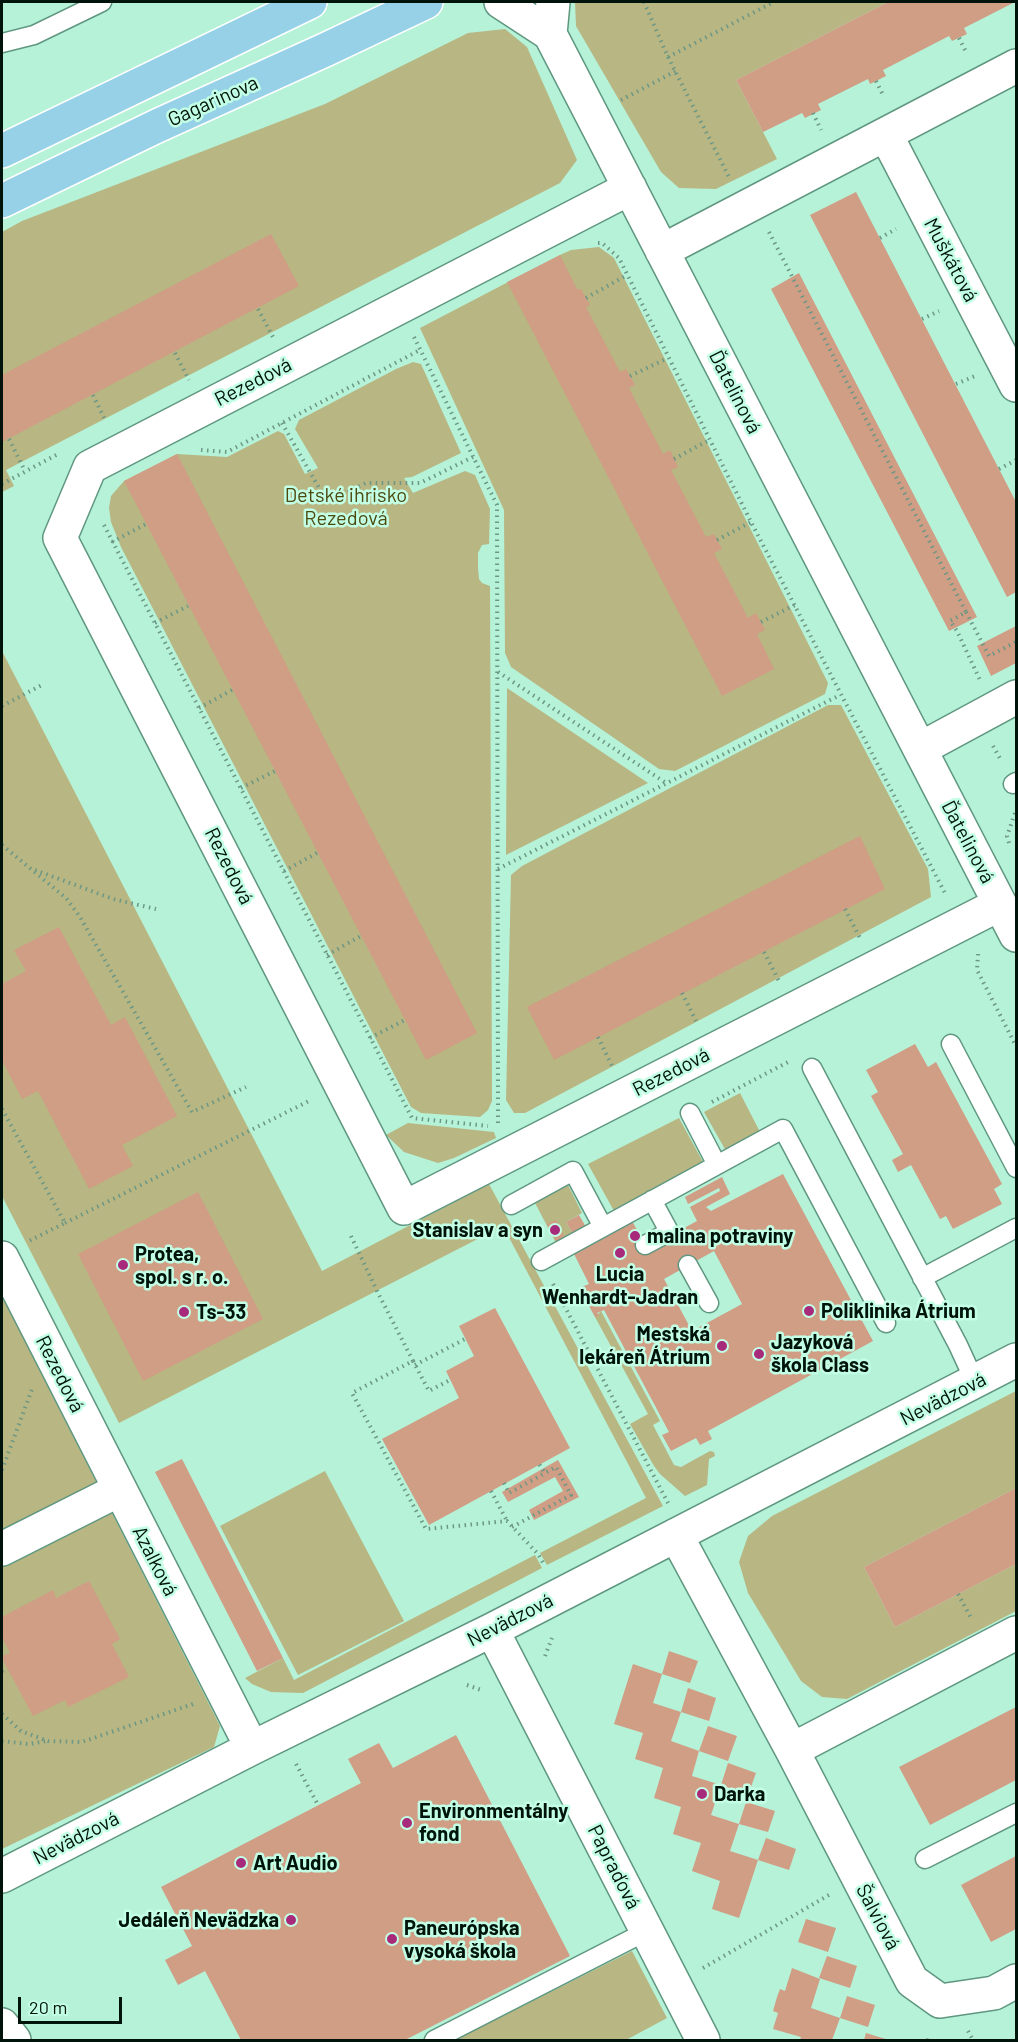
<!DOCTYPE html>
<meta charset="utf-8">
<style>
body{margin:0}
#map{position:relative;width:1018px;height:2042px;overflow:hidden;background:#b6f2d8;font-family:Barlow,sans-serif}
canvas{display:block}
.frame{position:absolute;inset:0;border:3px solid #00140c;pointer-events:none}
.scale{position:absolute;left:18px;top:1997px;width:104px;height:27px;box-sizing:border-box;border:3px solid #00140c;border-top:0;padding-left:8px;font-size:18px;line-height:21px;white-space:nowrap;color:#00140c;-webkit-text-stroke:4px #c3ffe5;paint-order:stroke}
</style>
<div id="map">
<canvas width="1018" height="2042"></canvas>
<div class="frame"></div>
<div class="scale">20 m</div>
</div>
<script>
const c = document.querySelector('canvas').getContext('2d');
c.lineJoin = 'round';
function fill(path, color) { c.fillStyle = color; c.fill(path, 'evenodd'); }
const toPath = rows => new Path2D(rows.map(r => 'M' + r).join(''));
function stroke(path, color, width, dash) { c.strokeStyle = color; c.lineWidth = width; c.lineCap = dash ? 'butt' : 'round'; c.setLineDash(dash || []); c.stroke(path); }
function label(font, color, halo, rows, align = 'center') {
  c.font = font + ' Barlow,sans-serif'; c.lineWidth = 5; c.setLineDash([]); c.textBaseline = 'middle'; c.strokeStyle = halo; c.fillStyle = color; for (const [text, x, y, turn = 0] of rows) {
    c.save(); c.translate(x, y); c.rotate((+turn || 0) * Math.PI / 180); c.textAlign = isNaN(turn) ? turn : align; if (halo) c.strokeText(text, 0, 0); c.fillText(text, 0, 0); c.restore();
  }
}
const green = toPath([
 [575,2,888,2,736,80,777,159,716,189,679,188,661,172,576,26],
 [505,29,527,47,577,160,560,183,6,470,14,486,2,492,2,232,22,221,325,104,468,33],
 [599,247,614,258,828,683,825,694,675,771,659,769,511,667,505,653,504,510,420,328,560,255,571,250],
 [413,362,421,364,461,453,412,477,404,478,413,493,465,471,475,475,490,509,489,544,482,545,478,553,478,568,479,579,482,583,490,586,492,1101,488,1110,480,1117,421,1113,411,1107,121,547,111,522,109,508,111,496,124,481,177,454,227,457,278,431,284,434,305,474,318,468,295,429,299,420,396,369],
 [2,651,322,1271,489,1184,663,1506,547,1565,540,1553,646,1498,503,1226,119,1423,2,1196],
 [507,688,648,783,506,855],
 [828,705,841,705,928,869,931,897,525,1113,514,1113,506,1100,511,875,522,866],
 [740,1093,760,1132,726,1151,704,1112],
 [679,1118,703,1162,614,1211,588,1164],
 [408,1123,494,1132,496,1138,454,1158,438,1163,404,1152,386,1135],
 [567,1183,582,1213,566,1222,573,1234,556,1243,534,1201],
 [2,1296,220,1726,214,1747,2,1849],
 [601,1311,660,1421,653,1425,674,1465,681,1467,710,1451,714,1452,715,1456,709,1459,707,1485,685,1496,660,1474,654,1466,630,1424,648,1414,595,1317],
 [1016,1391,1016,1488,864,1567,895,1627,1016,1564,1016,1611,847,1699,822,1697,801,1681,748,1593,739,1562,748,1536,772,1516],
 [325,1471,404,1621,298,1675,220,1526],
 [535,1555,542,1568,303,1693,271,1692,252,1684,245,1678,283,1658,294,1680],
 [632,1951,667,2018,626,2040,455,2040]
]);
const building = toPath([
 [888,2,1015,2,964,28,967,34,952,41,949,36,883,70,886,76,870,84,868,79,818,104,821,110,805,118,802,113,763,132,736,80],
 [856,192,1016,502,1016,592,1007,597,810,215],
 [271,234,299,286,2,442,2,375],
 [560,255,577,289,581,289,590,305,586,307,620,372,626,369,630,376,635,385,629,388,663,454,670,450,678,467,671,470,706,537,714,534,722,549,714,553,748,618,756,613,765,630,757,634,774,669,722,696,507,282],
 [799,273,977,617,949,631,771,289],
 [177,454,477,1033,426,1060,124,481],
 [1016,626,1016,663,991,676,977,646],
 [860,836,885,889,554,1060,527,1007],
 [59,927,111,1025,125,1017,177,1116,122,1145,133,1166,89,1189,38,1091,22,1099,2,1060,2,984,26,971,14,950],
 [915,1044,928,1067,936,1062,1002,1184,994,1189,1002,1204,953,1229,946,1216,940,1219,911,1165,898,1172,892,1160,903,1154,871,1096,878,1092,866,1070],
 [783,1174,873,1341,708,1431,712,1439,700,1445,696,1438,671,1451,662,1435,669,1432,604,1310,597,1313,599,1316,595,1317,579,1288,589,1284,573,1252,632,1221,647,1248,697,1221,690,1207,720,1191,719,1188,688,1204,685,1197,722,1177,730,1194,706,1207,711,1211],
 [714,1251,742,1304,692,1331,664,1279],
 [198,1192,263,1319,143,1381,78,1254],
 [579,1215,586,1227,573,1234,566,1222],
 [556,1220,565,1238,557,1242,547,1224],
 [495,1308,570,1448,429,1525,382,1439,459,1398,446,1371,474,1356,459,1326],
 [182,1459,283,1658,257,1671,155,1472],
 [558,1460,579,1497,534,1520,529,1510,563,1491,555,1477,508,1502,502,1492],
 [1016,1488,1016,1564,895,1627,864,1567],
 [89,1581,120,1639,112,1644,129,1677,68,1707,65,1700,33,1716,4,1662,2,1656,10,1653,2,1637,2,1617,53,1590,56,1598],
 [669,1651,698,1661,690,1683,662,1674],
 [633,1664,662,1674,653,1703,681,1712,688,1688,716,1698,709,1721,681,1712,671,1741,699,1751,692,1776,721,1785,711,1815,739,1824,730,1851,758,1860,739,1918,712,1909,720,1881,692,1871,701,1843,673,1834,681,1807,654,1798,663,1768,635,1759,643,1733,614,1724],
 [1016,1707,1016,1780,930,1825,899,1767],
 [708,1726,737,1736,728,1761,699,1751],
 [456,1735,570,1956,405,2040,241,2040,205,1971,178,1985,165,1960,192,1946,161,1887,361,1783,348,1759,379,1743,393,1768],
 [728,1763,756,1773,748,1795,721,1785],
 [746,1802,775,1811,768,1832,739,1824],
 [766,1838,796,1849,789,1870,758,1860],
 [1016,1856,1016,1929,991,1942,961,1885],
 [806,1919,836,1928,828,1952,798,1942],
 [827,1956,857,1966,850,1988,819,1978],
 [792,1968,820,1979,811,2008,840,2018,832,2040,800,2040,801,2037,773,2029,778,2013,773,2011,777,1997,780,1989,785,1991],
 [847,1996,875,2005,868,2027,840,2018],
 [866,2033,889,2040,864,2040]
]);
const path = toPath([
 [644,2,668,57,730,179],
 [959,38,967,54],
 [668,57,774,2],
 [876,81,884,97],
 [621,100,676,71],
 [813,113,821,130],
 [769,232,966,612,950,621,957,631,980,680],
 [880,238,896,229],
 [598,243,602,243,619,258,751,522,946,895],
 [586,298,627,275],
 [258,309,273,337],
 [922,319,939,311],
 [414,337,497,505,498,1123],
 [175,353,189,380],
 [630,376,668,358],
 [956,384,975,376],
 [93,395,106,422],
 [282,423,327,502,366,483,420,483,473,457],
 [9,439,25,471],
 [201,450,227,452,420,350],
 [674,459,711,439],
 [999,469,1016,460],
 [2,484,58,454],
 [104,525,412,1118,488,1126],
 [717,540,751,522],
 [112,542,146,524],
 [966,612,989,656,1016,642],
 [761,622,795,605],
 [155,623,188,606],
 [498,672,666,783],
 [2,706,42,685],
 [199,708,232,690],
 [993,746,1001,760],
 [241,788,275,771],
 [1009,843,1007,836,1016,810],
 [2,845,66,898,80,917,192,1112,246,1087],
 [498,869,840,695],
 [35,870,113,899,156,909],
 [284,871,317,853],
 [845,909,860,938],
 [764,952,779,981],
 [978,954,977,970,1016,1046],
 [327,955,361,936],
 [682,993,696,1021],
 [598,1037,612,1066],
 [370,1038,405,1020],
 [712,1102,788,1062],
 [2,1109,65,1223,29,1241],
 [65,1223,311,1100],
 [351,1236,377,1291,413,1361,352,1393,426,1529,507,1521,538,1554,545,1566],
 [553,1284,668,1503],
 [413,1361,429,1391,450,1380],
 [415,1365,465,1339],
 [2,1470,32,1389],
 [504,1483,509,1493,545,1473],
 [491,1491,507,1521],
 [512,1527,571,1495,556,1467,545,1473,539,1464],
 [958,1594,971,1618],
 [545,1656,552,1638],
 [2,1671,7,1668],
 [467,1685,484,1691],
 [2,1714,21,1731,48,1741,82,1742,193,1704],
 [2,1741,28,1744,47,1741],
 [296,1764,318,1805],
 [703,1968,829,1895],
 [968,2031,973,2040],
 [928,2040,929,2037]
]);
const lane = toPath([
 [2,43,34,35,102,2],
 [1013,784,1016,782],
 [951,1044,1016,1168],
 [812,1068,958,1345,975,1382],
 [717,1165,783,1129,886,1323],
 [652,1200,671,1235],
 [511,1205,573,1171,603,1227],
 [645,1245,669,1232],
 [541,1261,717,1165,690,1113],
 [688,1265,709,1303],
 [922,1278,1016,1228],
 [925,1859,1016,1813],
 [434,2040,647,1931]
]);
const street = toPath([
 [501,2,550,34,1016,935],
 [550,34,553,2],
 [886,135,1016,385],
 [630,188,90,467,60,538,404,1208,1000,904],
 [662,251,1016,66],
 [920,749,1016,697],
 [2,1258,252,1748],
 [676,1535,792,1750,912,1981,940,2001,994,1993,1016,1981],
 [2,1549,119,1490],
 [492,1630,703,2040],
 [792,1750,1016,1633],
 [2,1876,252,1748,492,1630,1016,1360]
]);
const secondary = toPath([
 [2,2025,14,2040]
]);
const primary = toPath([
 [2,151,310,2],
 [2,201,157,126,327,49,426,2]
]);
const markers = [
 [555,1230,6,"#a82a7b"],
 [635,1236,6,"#a82a7b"],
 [620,1253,6,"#a82a7b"],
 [123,1265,6,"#a82a7b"],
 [809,1311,6,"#a82a7b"],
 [184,1312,6,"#a82a7b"],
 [722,1346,6,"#a82a7b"],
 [759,1354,6,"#a82a7b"],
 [702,1794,6,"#a82a7b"],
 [407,1823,6,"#a82a7b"],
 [241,1863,6,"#a82a7b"],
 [291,1920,6,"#a82a7b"],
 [392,1939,6,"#a82a7b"]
];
const streetNames = [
 ["Gagarinova",213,101,-24],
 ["Muškátová",951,260,62],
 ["Rezedová",253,382,-27],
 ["Ďatelinová",735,392,63],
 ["Ďatelinová",968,842,62],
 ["Rezedová",229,866,63],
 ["Rezedová",671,1072,-27],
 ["Rezedová",60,1374,63],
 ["Nevädzová",943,1399,-27],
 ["Azalková",155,1561,63],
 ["Nevädzová",510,1620,-27],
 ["Nevädzová",76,1838,-27],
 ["Papraďová",614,1867,63],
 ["Šalviová",878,1917,62]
];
const parkNames = [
 ["Detské ihrisko",346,495],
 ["Rezedová",346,518]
];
const poiNames = [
 ["Stanislav a syn",543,1230,"right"],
 ["malina potraviny",647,1236],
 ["Protea,",135,1254],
 ["spol. s r. o.",135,1277],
 ["Lucia",620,1274,"center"],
 ["Wenhardt-Jadran",620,1297,"center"],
 ["Poliklinika Átrium",821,1311],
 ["Ts-33",196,1312],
 ["Mestská",710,1334,"right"],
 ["lekáreň Átrium",710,1357,"right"],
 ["Jazyková",771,1342],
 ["škola Class",771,1365],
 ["Darka",714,1794],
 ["Environmentálny",419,1811],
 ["fond",419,1834],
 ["Art Audio",253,1863],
 ["Jedáleň Nevädzka",279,1920,"right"],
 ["Paneurópska",404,1928],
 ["vysoká škola",404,1951]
];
fill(green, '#b8b682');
fill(building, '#d09d85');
stroke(lane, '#5f9780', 21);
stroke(street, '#5f9780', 36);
stroke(secondary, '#5f9780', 36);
stroke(primary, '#fff', 36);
stroke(path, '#6c9785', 4, [1.5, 4.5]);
stroke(lane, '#fff', 18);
stroke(street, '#fff', 33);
stroke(secondary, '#fff', 33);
stroke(primary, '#96d1e8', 33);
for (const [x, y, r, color] of markers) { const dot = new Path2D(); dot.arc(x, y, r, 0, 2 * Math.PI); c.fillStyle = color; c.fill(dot); stroke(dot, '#c3ffe5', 2); }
label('20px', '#00140c', '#c3ffe5', streetNames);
label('20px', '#4c490f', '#c3ffe5', parkNames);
label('bold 20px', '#00140c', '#c3ffe5', poiNames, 'left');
</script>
